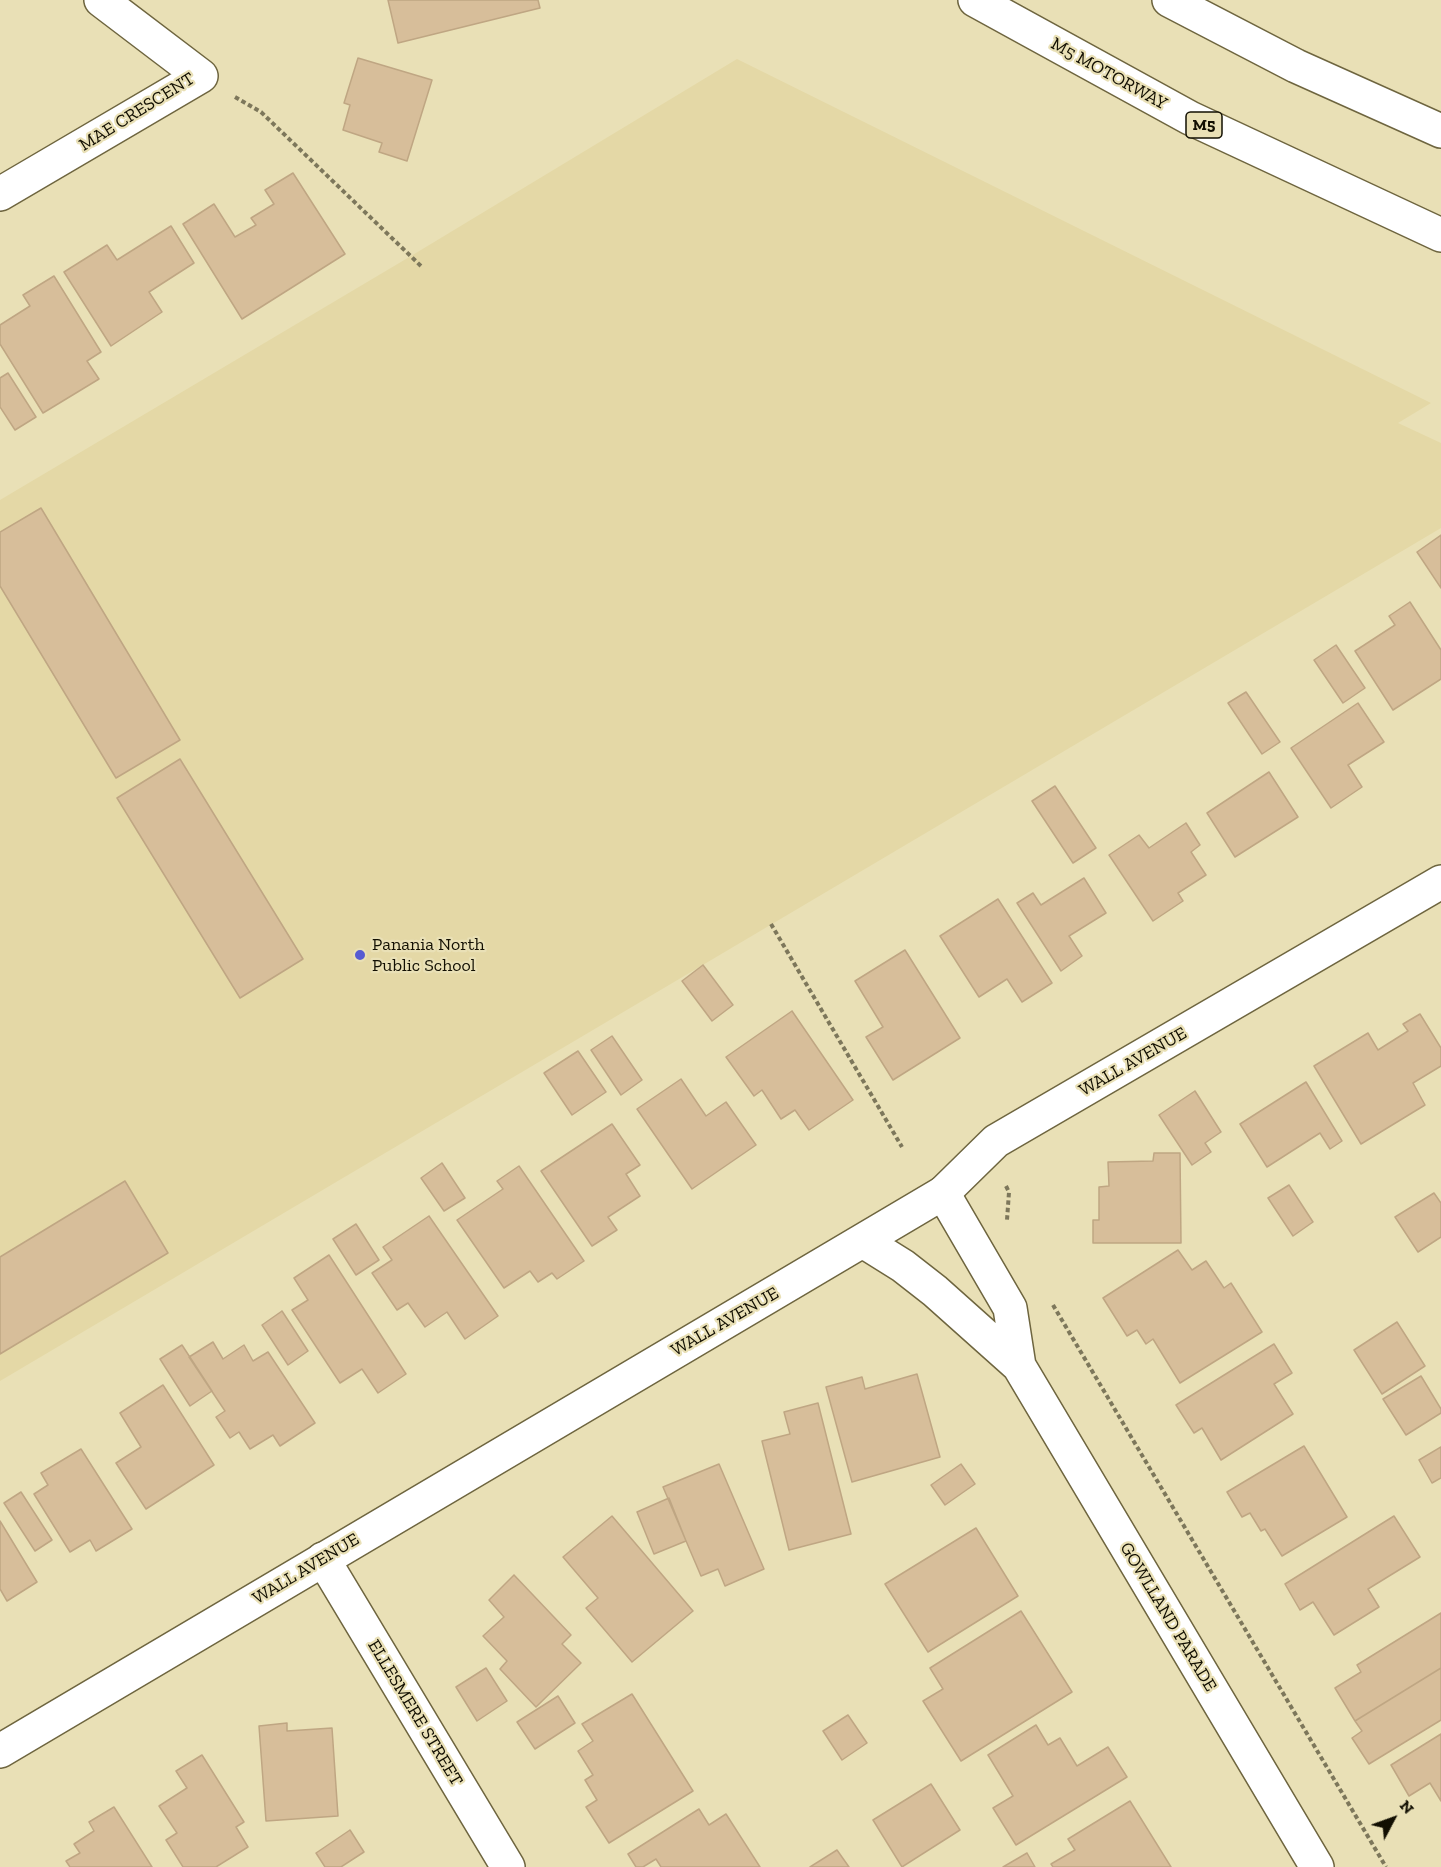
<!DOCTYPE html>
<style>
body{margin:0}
#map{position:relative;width:1441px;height:1867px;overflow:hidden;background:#e9e0b6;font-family:"Zilla Slab",serif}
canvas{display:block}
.north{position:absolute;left:1363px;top:1789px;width:60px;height:60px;-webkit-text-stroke:4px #e9e0b6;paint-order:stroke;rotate:49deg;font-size:16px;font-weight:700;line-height:24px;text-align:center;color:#120f02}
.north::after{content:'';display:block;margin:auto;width:21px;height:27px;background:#120f02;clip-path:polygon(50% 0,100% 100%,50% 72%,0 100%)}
</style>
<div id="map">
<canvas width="1441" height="1867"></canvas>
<div class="north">N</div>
</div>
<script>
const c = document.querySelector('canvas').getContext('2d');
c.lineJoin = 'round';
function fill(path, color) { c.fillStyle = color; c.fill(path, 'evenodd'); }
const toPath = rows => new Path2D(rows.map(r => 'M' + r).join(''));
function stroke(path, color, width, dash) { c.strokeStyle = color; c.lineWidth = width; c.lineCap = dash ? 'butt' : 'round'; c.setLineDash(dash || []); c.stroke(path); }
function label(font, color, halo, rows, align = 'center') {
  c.font = font + ' "Zilla Slab",serif'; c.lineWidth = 4.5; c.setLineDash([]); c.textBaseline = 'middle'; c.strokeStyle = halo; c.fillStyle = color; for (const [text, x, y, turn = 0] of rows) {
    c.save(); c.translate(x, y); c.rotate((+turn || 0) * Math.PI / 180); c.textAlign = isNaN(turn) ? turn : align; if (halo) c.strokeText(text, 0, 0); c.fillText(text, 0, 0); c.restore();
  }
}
const built = toPath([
 [737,59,1431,403,1398,423,1441,443,1441,528,0,1381,0,500,411,256]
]);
const building = toPath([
 [388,0,538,0,540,8,398,43,388,0],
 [358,58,432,80,407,161,379,152,382,143,343,130,350,105,344,103,358,58],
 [293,173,345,254,242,319,183,224,214,204,235,237,256,225,251,218,274,204,265,190,293,173],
 [171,226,194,263,149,292,162,312,111,346,64,272,107,245,117,260,171,226],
 [54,276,101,352,87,361,99,379,43,413,0,344,0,325,30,306,23,295,54,276],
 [8,373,36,417,15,430,0,407,0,378,8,373],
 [41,508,180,740,116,778,0,586,0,532,41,508],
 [1441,535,1441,588,1417,552,1441,535],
 [1410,602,1441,650,1441,679,1393,710,1355,651,1395,625,1389,616,1410,602],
 [1336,645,1365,688,1343,703,1314,660,1336,645],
 [1246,692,1280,742,1262,754,1228,703,1246,692],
 [1358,703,1384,742,1348,765,1362,787,1331,808,1291,748,1358,703],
 [180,759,303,959,240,998,117,798,180,759],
 [1269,772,1298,817,1235,857,1207,813,1269,772],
 [1055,786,1096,848,1073,863,1032,801,1055,786],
 [1186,823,1200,845,1191,852,1206,875,1178,893,1183,901,1153,921,1109,855,1139,835,1149,848,1186,823],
 [1084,878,1106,913,1069,936,1082,956,1061,971,1017,903,1033,893,1041,905,1084,878],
 [998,899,1052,983,1022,1002,1007,979,979,997,940,936,998,899],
 [905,950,960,1038,893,1080,866,1037,883,1027,855,981,905,950],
 [703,965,733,1005,712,1021,682,981,703,965],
 [792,1011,853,1100,809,1130,795,1110,781,1119,762,1090,754,1096,726,1057,792,1011],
 [1420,1014,1441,1048,1441,1066,1413,1083,1425,1105,1361,1144,1314,1066,1368,1033,1378,1050,1408,1031,1403,1024,1420,1014],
 [612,1036,642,1080,621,1095,591,1050,612,1036],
 [578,1051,606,1092,572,1115,544,1073,578,1051],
 [681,1079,706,1116,726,1102,756,1145,692,1189,637,1109,681,1079],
 [1306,1082,1342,1141,1330,1149,1320,1133,1267,1167,1240,1124,1306,1082],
 [1195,1091,1221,1132,1205,1143,1211,1152,1192,1165,1159,1115,1195,1091],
 [612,1124,640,1165,626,1174,640,1196,608,1217,617,1230,592,1246,541,1171,612,1124],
 [1154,1153,1180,1153,1181,1243,1093,1243,1093,1220,1099,1220,1099,1187,1109,1186,1108,1162,1153,1161,1154,1153],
 [442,1163,465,1198,444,1211,421,1178,442,1163],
 [519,1166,584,1261,557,1279,552,1273,538,1282,530,1271,504,1288,457,1220,503,1189,497,1181,519,1166],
 [125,1181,168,1253,0,1354,0,1257,125,1181],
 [1289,1185,1313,1222,1293,1236,1268,1198,1289,1185],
 [1434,1193,1441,1203,1441,1237,1418,1252,1395,1217,1434,1193],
 [429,1216,498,1316,465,1339,447,1312,425,1327,408,1303,397,1310,372,1273,392,1260,383,1247,429,1216],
 [356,1224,379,1260,356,1275,333,1239,356,1224],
 [1178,1250,1192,1270,1206,1261,1224,1288,1231,1283,1262,1332,1180,1383,1153,1339,1146,1344,1137,1330,1127,1336,1103,1298,1178,1250],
 [329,1255,406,1374,378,1393,362,1369,340,1383,292,1310,308,1300,294,1278,329,1255],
 [282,1311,308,1351,288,1365,262,1325,282,1311],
 [1397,1322,1425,1366,1382,1394,1354,1350,1397,1322],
 [213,1342,223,1359,244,1345,253,1361,268,1352,315,1423,280,1446,273,1435,250,1449,239,1432,230,1438,216,1417,225,1411,189,1357,213,1342],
 [1274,1344,1292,1373,1274,1384,1293,1414,1221,1460,1202,1428,1194,1433,1176,1405,1274,1344],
 [182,1345,212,1391,190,1406,160,1359,182,1345],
 [917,1374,940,1457,852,1482,826,1387,862,1377,865,1389,917,1374],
 [1421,1376,1441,1409,1441,1413,1406,1435,1383,1399,1421,1376],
 [163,1385,214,1465,146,1509,116,1463,141,1447,120,1413,163,1385],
 [818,1403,851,1534,789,1550,762,1441,790,1434,784,1412,818,1403],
 [1304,1446,1347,1517,1282,1556,1265,1529,1261,1531,1250,1513,1242,1517,1227,1492,1304,1446],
 [1441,1447,1441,1478,1432,1483,1419,1460,1441,1447],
 [81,1449,132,1529,96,1551,90,1540,70,1552,34,1494,48,1485,41,1473,81,1449],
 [719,1464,764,1569,725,1586,718,1569,701,1576,663,1487,719,1464],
 [961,1464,975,1484,945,1505,931,1485,961,1464],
 [21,1492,52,1540,35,1551,4,1503,21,1492],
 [669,1498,686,1541,654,1554,637,1512,669,1498],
 [612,1516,693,1611,632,1662,586,1608,598,1598,563,1557,612,1516],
 [1394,1516,1420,1557,1368,1589,1379,1607,1334,1635,1313,1602,1300,1610,1285,1584,1394,1516],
 [0,1521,37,1582,7,1601,0,1589,0,1521],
 [976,1528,1018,1596,928,1652,885,1584,976,1528],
 [514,1575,571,1635,562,1644,581,1663,536,1707,500,1669,507,1661,483,1636,504,1617,489,1600,514,1575],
 [1021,1611,1072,1692,961,1761,923,1701,943,1689,930,1668,1021,1611],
 [1441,1613,1441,1668,1355,1721,1335,1688,1361,1672,1357,1665,1441,1613],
 [486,1668,507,1701,477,1721,456,1687,486,1668],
 [1441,1668,1441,1720,1369,1764,1352,1738,1362,1731,1355,1721,1441,1668],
 [632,1694,693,1791,609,1843,586,1807,597,1800,585,1780,593,1775,578,1751,593,1741,582,1724,632,1694],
 [558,1696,575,1723,535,1749,517,1722,558,1696],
 [848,1715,867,1743,842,1760,823,1731,848,1715],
 [287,1723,287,1731,332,1728,338,1816,266,1821,259,1726,287,1723],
 [1036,1725,1048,1745,1060,1738,1077,1766,1108,1747,1127,1777,1016,1845,993,1808,1013,1796,988,1755,1036,1725],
 [1441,1734,1441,1801,1430,1783,1409,1796,1391,1765,1441,1734],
 [202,1755,244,1822,236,1827,248,1847,216,1867,183,1867,166,1840,177,1833,159,1806,187,1788,176,1771,202,1755],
 [931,1784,960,1830,902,1867,873,1820,931,1784],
 [1130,1801,1171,1867,1053,1867,1051,1864,1075,1850,1068,1839,1130,1801],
 [114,1807,152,1867,70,1867,66,1861,80,1853,74,1844,94,1831,89,1822,114,1807],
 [699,1809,709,1825,726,1814,760,1867,661,1867,656,1859,643,1867,636,1867,628,1854,699,1809],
 [350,1830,364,1852,341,1867,325,1867,316,1853,350,1830],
 [837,1850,849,1867,810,1867,837,1850],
 [1027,1853,1035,1867,1003,1867,1027,1853]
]);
const path = toPath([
 [235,97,261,112,422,267],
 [771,924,902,1147],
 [1006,1186,1009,1192,1007,1220],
 [1053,1305,1386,1867]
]);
const minor = toPath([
 [0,194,201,76,101,0],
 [943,1193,996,1141,1441,882],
 [323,1559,508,1867]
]);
const tertiary = toPath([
 [863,1241,903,1266,935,1291,1019,1366,1317,1867],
 [0,1751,943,1193,1010,1308,1019,1366]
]);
const motorway = toPath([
 [975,0,1190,118,1441,235],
 [1169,0,1296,66,1441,131]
]);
const markers = [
 [360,955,6,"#565bd2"]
];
const shields = [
 [1204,125,36]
];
const shieldNames = [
 ["M5",1204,125]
];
const streetNames = [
 ["M5 MOTORWAY",1109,74,29],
 ["MAE CRESCENT",137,112,-32],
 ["WALL AVENUE",1133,1062,-30],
 ["WALL AVENUE",725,1322,-30],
 ["WALL AVENUE",306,1569,-31],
 ["GOWLLAND PARADE",1168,1617,59],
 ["ELLESMERE STREET",415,1713,59]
];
const poiNames = [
 ["Panania North",372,945],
 ["Public School",372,966]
];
fill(built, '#e4d8a6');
fill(building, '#d7be9a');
stroke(building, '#bfa683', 1.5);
stroke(minor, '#6e653f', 36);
stroke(tertiary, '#6e653f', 36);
stroke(motorway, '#6e653f', 36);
stroke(path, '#7d775b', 4, [4.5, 3]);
stroke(minor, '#fff', 33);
stroke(tertiary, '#fff', 33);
stroke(motorway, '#fff', 33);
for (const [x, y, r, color] of markers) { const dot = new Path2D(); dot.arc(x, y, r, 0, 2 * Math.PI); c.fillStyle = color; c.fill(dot); stroke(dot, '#e9e0b6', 2); }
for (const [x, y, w] of shields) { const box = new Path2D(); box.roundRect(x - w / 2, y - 13, w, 26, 4.5); c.fillStyle = '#e9e0b6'; c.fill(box); stroke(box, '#120f02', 1.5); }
label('bold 16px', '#120f02', null, shieldNames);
label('18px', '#120f02', '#e9e0b6', streetNames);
label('18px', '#120f02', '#e9e0b6', poiNames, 'left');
</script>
